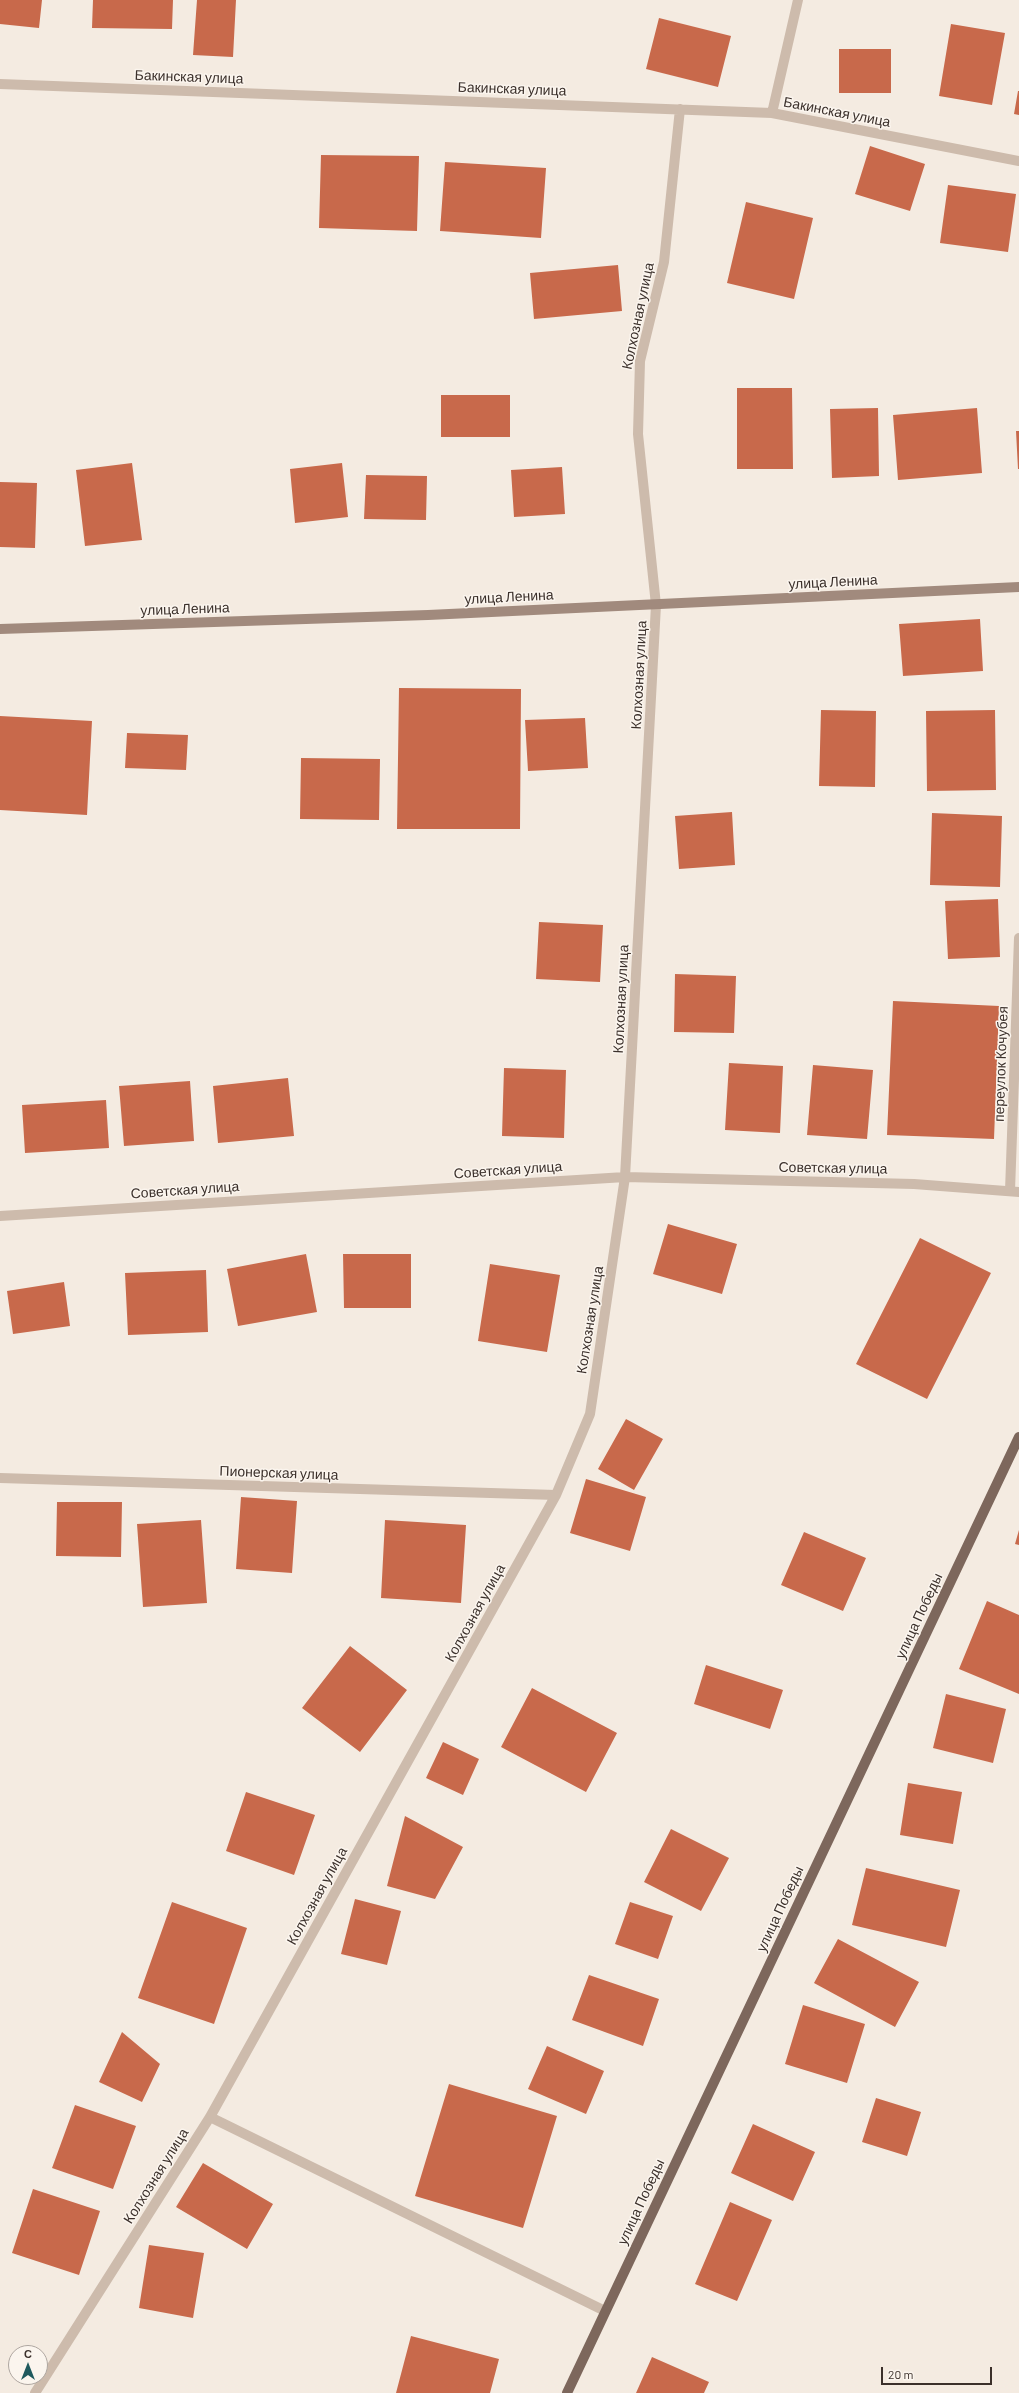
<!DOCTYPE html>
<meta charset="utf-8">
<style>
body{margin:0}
#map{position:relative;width:1019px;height:2393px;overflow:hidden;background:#f4ebe1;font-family:Barlow,sans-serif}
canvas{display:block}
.north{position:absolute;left:8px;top:2345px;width:40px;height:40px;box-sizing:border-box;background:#fbf5ee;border:1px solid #aea6a0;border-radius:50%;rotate:0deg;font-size:11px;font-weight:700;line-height:16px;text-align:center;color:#3b302b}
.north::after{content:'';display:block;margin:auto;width:14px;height:18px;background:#1f5a5e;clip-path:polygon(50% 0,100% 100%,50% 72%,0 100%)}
.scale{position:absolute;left:881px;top:2367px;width:111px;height:18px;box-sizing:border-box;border:2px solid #3b302b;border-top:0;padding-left:5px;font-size:12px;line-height:14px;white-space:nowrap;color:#3b302b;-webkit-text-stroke:3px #fbf5ee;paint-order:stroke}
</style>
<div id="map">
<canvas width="1019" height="2393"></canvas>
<div class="north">С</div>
<div class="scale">20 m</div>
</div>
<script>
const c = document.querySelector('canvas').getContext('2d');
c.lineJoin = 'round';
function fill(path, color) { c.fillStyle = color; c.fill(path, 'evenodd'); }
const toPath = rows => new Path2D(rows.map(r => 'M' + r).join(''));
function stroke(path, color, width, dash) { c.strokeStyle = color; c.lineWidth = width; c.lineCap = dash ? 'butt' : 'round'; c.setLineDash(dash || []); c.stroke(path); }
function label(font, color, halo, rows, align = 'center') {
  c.font = font + ' Barlow,sans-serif'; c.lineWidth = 3; c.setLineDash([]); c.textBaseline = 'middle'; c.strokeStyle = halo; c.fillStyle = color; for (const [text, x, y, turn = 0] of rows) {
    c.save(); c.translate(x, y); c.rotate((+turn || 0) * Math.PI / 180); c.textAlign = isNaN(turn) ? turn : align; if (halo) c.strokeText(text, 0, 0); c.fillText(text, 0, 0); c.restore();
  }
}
const building = toPath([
 [0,0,42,0,39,28,0,24],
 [93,0,173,0,172,29,92,28],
 [197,0,236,0,233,57,193,55],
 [659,18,731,36,718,87,646,69],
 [951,24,1005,33,992,105,939,96],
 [839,49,891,49,891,93,839,93],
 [1018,91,1019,91,1019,115,1014,114],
 [870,146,925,164,910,211,855,194],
 [321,155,419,156,417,231,319,228],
 [445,162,546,168,541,238,440,231],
 [948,185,1016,194,1008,252,940,243],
 [746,202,813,218,794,299,727,283],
 [618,265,622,311,534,319,530,273],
 [737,388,792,388,793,469,737,469],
 [441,395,510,395,510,437,441,437],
 [878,408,879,476,832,478,830,409],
 [977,408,982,473,898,480,893,415],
 [1016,431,1019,431,1019,469,1018,469],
 [132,463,142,540,85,546,76,470],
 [342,463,348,517,295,523,290,469],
 [562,467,565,514,514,517,511,470],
 [366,475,427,476,426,520,364,519],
 [0,482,37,483,35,548,0,547],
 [980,619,983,671,903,676,899,624],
 [399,688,521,689,520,829,397,829],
 [821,710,876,711,875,787,819,786],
 [995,710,996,790,927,791,926,711],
 [0,716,92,721,87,815,0,810],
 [585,718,588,768,528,771,525,720],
 [127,733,188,735,186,770,125,768],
 [301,758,380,759,379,820,300,819],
 [732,812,735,865,679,869,675,816],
 [932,813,1002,816,1000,887,930,885],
 [998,899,1000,957,948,959,945,901],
 [539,922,603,925,600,982,536,979],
 [675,974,736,976,734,1033,674,1032],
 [893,1001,999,1006,994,1139,887,1135],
 [729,1063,783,1066,780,1133,725,1130],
 [813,1065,873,1070,867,1139,807,1135],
 [504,1068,566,1070,564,1138,502,1136],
 [288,1078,294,1136,218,1143,213,1086],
 [190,1081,194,1141,124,1146,119,1086],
 [106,1100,109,1148,25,1153,22,1105],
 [668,1224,737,1244,722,1294,653,1274],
 [920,1238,991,1273,927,1399,856,1364],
 [306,1254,317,1312,238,1326,227,1269],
 [343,1254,411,1254,411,1308,344,1308],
 [490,1264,560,1275,547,1352,478,1341],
 [206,1270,208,1332,128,1335,125,1273],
 [64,1282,70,1326,13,1334,7,1291],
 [626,1419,663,1439,634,1490,598,1469],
 [586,1479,646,1497,630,1551,570,1533],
 [241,1497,297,1501,292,1573,236,1569],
 [57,1502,122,1502,121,1557,56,1556],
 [201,1520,207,1603,143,1607,137,1524],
 [385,1520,466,1525,461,1603,381,1598],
 [1019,1530,1019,1545,1015,1544],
 [804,1532,866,1558,843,1611,781,1585],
 [987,1601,1019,1615,1019,1694,959,1669],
 [350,1646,407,1690,360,1752,302,1708],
 [706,1665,783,1690,770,1729,694,1704],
 [532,1688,617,1733,586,1792,501,1747],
 [946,1694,1006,1709,993,1763,933,1748],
 [443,1742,479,1759,463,1795,426,1778],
 [908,1783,962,1792,953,1844,900,1835],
 [246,1792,315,1815,294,1875,226,1851],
 [405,1816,463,1847,435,1899,387,1886],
 [671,1829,729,1858,701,1911,644,1882],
 [866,1868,960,1890,946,1947,852,1925],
 [355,1899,401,1911,387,1965,341,1954],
 [172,1902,247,1928,214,2024,138,1998],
 [630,1902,673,1916,658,1959,615,1944],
 [838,1939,919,1982,895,2027,814,1983],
 [589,1975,659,1999,643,2046,572,2020],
 [803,2005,865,2024,847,2083,785,2064],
 [122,2032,160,2064,142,2102,99,2082],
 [547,2046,604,2071,586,2114,528,2089],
 [449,2084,557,2116,523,2228,415,2196],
 [876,2098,921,2112,907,2156,862,2142],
 [75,2105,136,2126,113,2189,52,2168],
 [753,2124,815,2152,793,2201,731,2173],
 [203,2163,273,2204,247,2249,176,2207],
 [33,2189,100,2211,79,2275,12,2253],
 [730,2202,772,2220,737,2301,695,2284],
 [149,2245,204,2253,193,2318,139,2308],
 [411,2336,499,2359,490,2393,396,2393],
 [652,2357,709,2382,704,2393,636,2393]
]);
const street = toPath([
 [0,84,772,113,1019,161],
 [772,113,798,0],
 [1010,1191,1019,938],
 [0,1216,625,1177,914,1184,1019,1192],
 [0,1478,556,1495],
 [210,2117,605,2311],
 [35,2393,210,2117,556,1495,590,1414,625,1177,656,605,638,434,640,361,664,262,680,109]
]);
const secondary = toPath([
 [0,629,428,615,1019,587]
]);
const primary = toPath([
 [567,2393,1019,1437]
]);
const streetNames = [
 ["Бакинская улица",189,77,2],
 ["Бакинская улица",512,89,2],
 ["Бакинская улица",837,112,11],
 ["Колхозная улица",638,316,-78],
 ["улица Ленина",833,582,-3],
 ["улица Ленина",509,597,-3],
 ["улица Ленина",185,609,-2],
 ["Колхозная улица",639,675,-87],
 ["Колхозная улица",621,999,-87],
 ["переулок Кочубея",1001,1064,-88],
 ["Советская улица",833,1168,1],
 ["Советская улица",508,1170,-4],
 ["Советская улица",185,1190,-4],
 ["Колхозная улица",590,1320,-81],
 ["Пионерская улица",279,1473,2],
 ["Колхозная улица",475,1613,-61],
 ["улица Победы",919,1616,-65],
 ["Колхозная улица",317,1896,-61],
 ["улица Победы",780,1909,-65],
 ["Колхозная улица",156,2176,-58],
 ["улица Победы",641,2202,-65]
];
fill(building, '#c8694b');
stroke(street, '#cdbbac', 10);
stroke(secondary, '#a18a7d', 10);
stroke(primary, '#7d675c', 10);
label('14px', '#3b302b', '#fbf5ee', streetNames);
</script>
